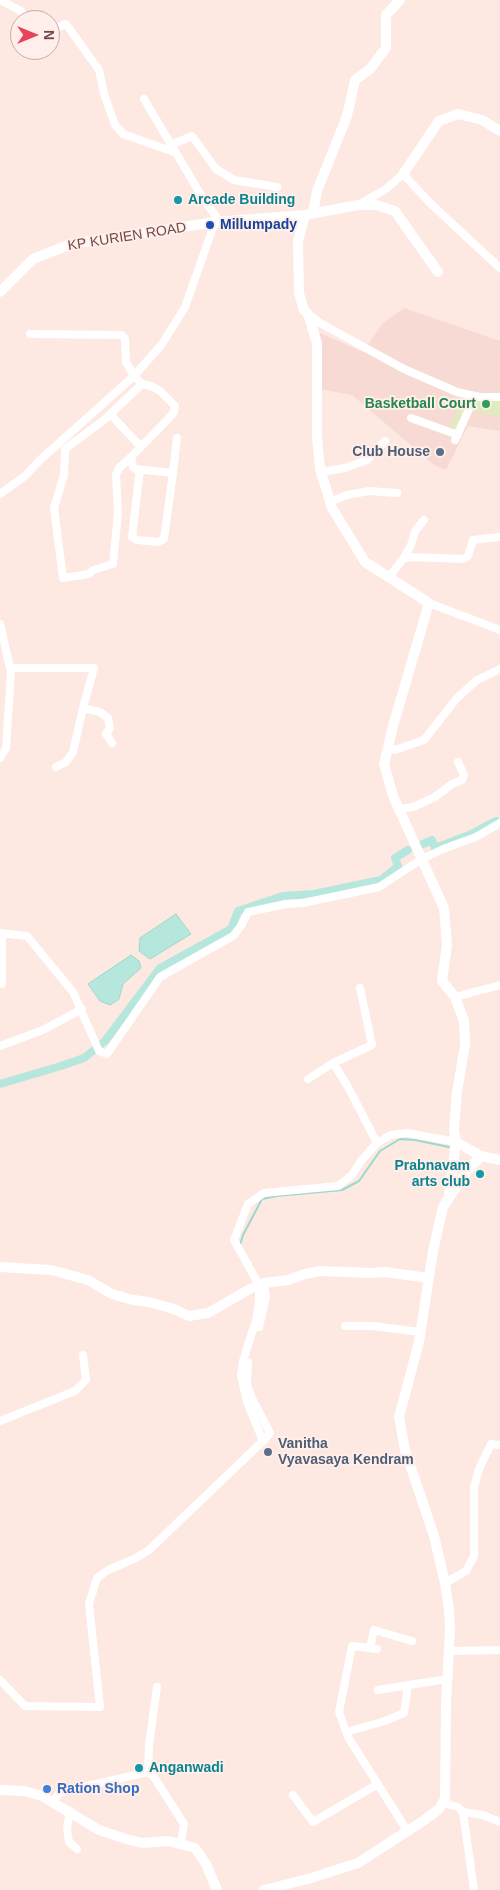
<!DOCTYPE html>
<style>
body{margin:0}
#map{position:relative;width:500px;height:1890px;overflow:hidden;background:#fde8e2;font-family:Helvetica,sans-serif}
canvas{display:block}
.north{position:absolute;left:10px;top:10px;width:50px;height:50px;box-sizing:border-box;background:#ffeee9;border:1px solid #c8aca9;border-radius:50%;rotate:90deg;font-size:14px;font-weight:700;line-height:20px;text-align:center;color:#754848}
.north::after{content:'';display:block;margin:auto;width:18px;height:22px;background:#eb425c;clip-path:polygon(50% 0,100% 100%,50% 72%,0 100%)}
</style>
<div id="map">
<canvas width="500" height="1890"></canvas>
<div class="north">N</div>
</div>
<script>
const c = document.querySelector('canvas').getContext('2d');
c.lineJoin = 'round';
function fill(path, color) { c.fillStyle = color; c.fill(path, 'evenodd'); }
const toPath = rows => new Path2D(rows.map(r => 'M' + r).join(''));
function stroke(path, color, width, dash) { c.strokeStyle = color; c.lineWidth = width; c.lineCap = dash ? 'butt' : 'round'; c.setLineDash(dash || []); c.stroke(path); }
function label(font, color, halo, rows, align = 'center') {
  c.font = font + ' Helvetica,sans-serif'; c.lineWidth = 4; c.setLineDash([]); c.textBaseline = 'middle'; c.strokeStyle = halo; c.fillStyle = color; for (const [text, x, y, turn = 0] of rows) {
    c.save(); c.translate(x, y); c.rotate((+turn || 0) * Math.PI / 180); c.textAlign = isNaN(turn) ? turn : align; if (halo) c.strokeText(text, 0, 0); c.fillText(text, 0, 0); c.restore();
  }
}
const residential = toPath([
 [404,308,500,341,500,431,468,426,446,470,434,465,352,395,319,389,318,332,363,352,383,323]
]);
const green = toPath([
 [462,395,471,398,459,432,450,429],
 [475,397,500,397,500,417,470,411]
]);
const water = toPath([
 [176,914,191,934,150,959,139,951,140,938,176,914],
 [131,955,139,961,141,968,123,984,119,999,110,1005,100,1001,88,984,131,955]
]);
const stream = toPath([
 [240,1245,243,1235,262,1199,277,1196,342,1190,359,1181,380,1151,400,1139,415,1140,449,1147]
]);
const canal = toPath([
 [423,844,432,840,435,848,469,835,496,821],
 [100,1045,105,1041,160,968,231,929,238,911,283,896,314,894,381,880,398,866,395,858,408,850],
 [0,1084,61,1066,84,1058,94,1050]
]);
const street = toPath([
 [0,0,21,11,27,20],
 [50,31,66,24,99,70,104,94,115,125,123,134,174,152],
 [144,99,204,200,220,222],
 [171,145,192,136,216,169,234,180,277,187],
 [360,204,386,189,403,174,430,203,500,268],
 [308,314,320,323,404,369,457,392,480,397,500,397],
 [30,334,122,335,125,339,126,362,134,376,142,384,151,386,160,391,175,406,174,412,169,418,131,457,133,467,135,469,173,473,177,438],
 [110,414,141,447],
 [411,418,458,435],
 [455,440,475,396],
 [131,457,119,468,116,475,118,513,113,564,93,570,89,574,63,578,54,508,64,475,65,449,104,420,142,384],
 [140,469,132,537,137,540,158,542,164,539,173,473],
 [321,472,345,468,367,460,385,441],
 [0,494,25,476,40,460,134,376,162,344,185,307,215,222],
 [330,502,347,495,369,491,397,493],
 [403,559,411,545,415,531,424,520],
 [389,577,403,559,410,557,463,559,468,556,473,540,500,537],
 [429,603,500,630],
 [0,624,11,672,6,748,0,758],
 [10,668,94,668,83,708,100,712,108,718,110,728,106,734,112,743],
 [388,749,395,750,424,740,457,698,477,680,500,669],
 [56,767,66,762,73,752,83,708],
 [399,809,413,807,435,797,452,784,462,780,464,775,458,762],
 [0,933,27,936,73,992,99,1051,107,1054,160,977,233,936,241,926,248,912,286,904,303,903,379,887,422,859,443,849,476,837,500,823],
 [2,933,2,984],
 [455,997,500,985],
 [0,1046,43,1030,82,1009],
 [333,1063,347,1085,377,1143],
 [308,1079,333,1063,372,1045,360,988],
 [345,1326,373,1326,420,1332],
 [259,1327,266,1297,264,1283],
 [248,1362,247,1385,252,1398,270,1433,263,1441],
 [0,1421,75,1391,86,1380,83,1355],
 [445,1583,466,1571,474,1556,474,1487,479,1469,491,1444,500,1445],
 [370,1648,374,1630,412,1641],
 [377,1649,352,1646,339,1712,348,1737,408,1832],
 [449,1651,500,1650],
 [0,1680,25,1706,100,1707,89,1604,97,1578,108,1570,134,1559,149,1550,263,1441,247,1402,241,1376,243,1361,256,1320,259,1302,259,1285,234,1240,248,1204,264,1193,338,1186,352,1175,361,1161,377,1143,391,1135,407,1133,456,1142],
 [378,1690,447,1679],
 [346,1732,385,1721,404,1713,408,1685],
 [148,1772,149,1745,157,1687],
 [293,1795,313,1822,378,1784],
 [52,1802,61,1792,148,1772,154,1777,184,1824,181,1843],
 [443,1803,458,1807,463,1812,474,1890],
 [70,1811,67,1829,69,1842,77,1849],
 [463,1812,483,1815,500,1822]
]);
const secondary = toPath([
 [403,174,439,121,458,114,482,120,500,131],
 [313,213,317,191,347,116,355,80,370,69,386,48,386,15,400,0],
 [305,215,298,241,299,293,304,310,308,314,317,343,317,436,320,469,332,508,365,562,429,603,393,726,384,764,393,796,444,908,447,945,442,981,455,997,464,1021,465,1045,457,1092,454,1130,456,1142,481,1156,500,1160],
 [0,292,33,259,71,244,215,222,305,215,358,205,376,205,395,211,438,272],
 [449,1196,456,1142],
 [0,1267,51,1270,88,1280,112,1294,133,1300,149,1302,174,1309,189,1316,208,1313,250,1289,264,1283,288,1280,305,1274,320,1271,372,1273,385,1272,428,1278],
 [0,1790,24,1791,42,1796,99,1830,126,1839,142,1843,168,1841,195,1848,206,1864,217,1890],
 [264,1890,311,1878,358,1863,423,1821,439,1809,445,1799,446,1704,450,1630,449,1610,445,1583,434,1536,405,1450,399,1417,419,1342,433,1251,443,1207,467,1171,481,1156]
]);
const markers = [
 [178,200,5,"#0f9aa8"],
 [210,225,5,"#1a4fb4"],
 [486,404,5,"#2e9e5b"],
 [440,452,5,"#5c6f8a"],
 [480,1174,5,"#0f9aa8"],
 [268,1452,5,"#5c6f8a"],
 [139,1768,5,"#0f9aa8"],
 [47,1789,5,"#3f7fe0"]
];
const cultureNames = [
 ["Arcade Building",188,200],
 ["Prabnavam",470,1166,"right"],
 ["arts club",470,1182,"right"],
 ["Anganwadi",149,1768]
];
const transitNames = [
 ["Millumpady",220,225]
];
const streetNames = [
 ["KP KURIEN ROAD",127,237,-9]
];
const leisureNames = [
 ["Basketball Court",476,404]
];
const serviceNames = [
 ["Club House",430,452],
 ["Vanitha",278,1444,"left"],
 ["Vyavasaya Kendram",278,1460,"left"]
];
const shopNames = [
 ["Ration Shop",57,1789]
];
fill(residential, '#f7dad3');
fill(green, '#e1ebc0');
fill(water, '#b6e7dc');
stroke(water, '#9cd9cc', 1);
stroke(stream, '#9cd9cc', 2);
stroke(canal, '#b6e7dc', 8);
stroke(street, '#fff', 8);
stroke(secondary, '#fff', 10);
for (const [x, y, r, color] of markers) { const dot = new Path2D(); dot.arc(x, y, r, 0, 2 * Math.PI); c.fillStyle = color; c.fill(dot); stroke(dot, '#ffeee9', 2); }
label('bold 14px', '#0d838f', '#ffeee9', cultureNames, 'left');
label('bold 14px', '#164399', '#ffeee9', transitNames, 'left');
label('14px', '#754848', '#ffeee9', streetNames);
label('bold 14px', '#27864d', '#ffeee9', leisureNames, 'right');
label('bold 14px', '#4e5e75', '#ffeee9', serviceNames, 'right');
label('bold 14px', '#366cbe', '#ffeee9', shopNames, 'left');
</script>
